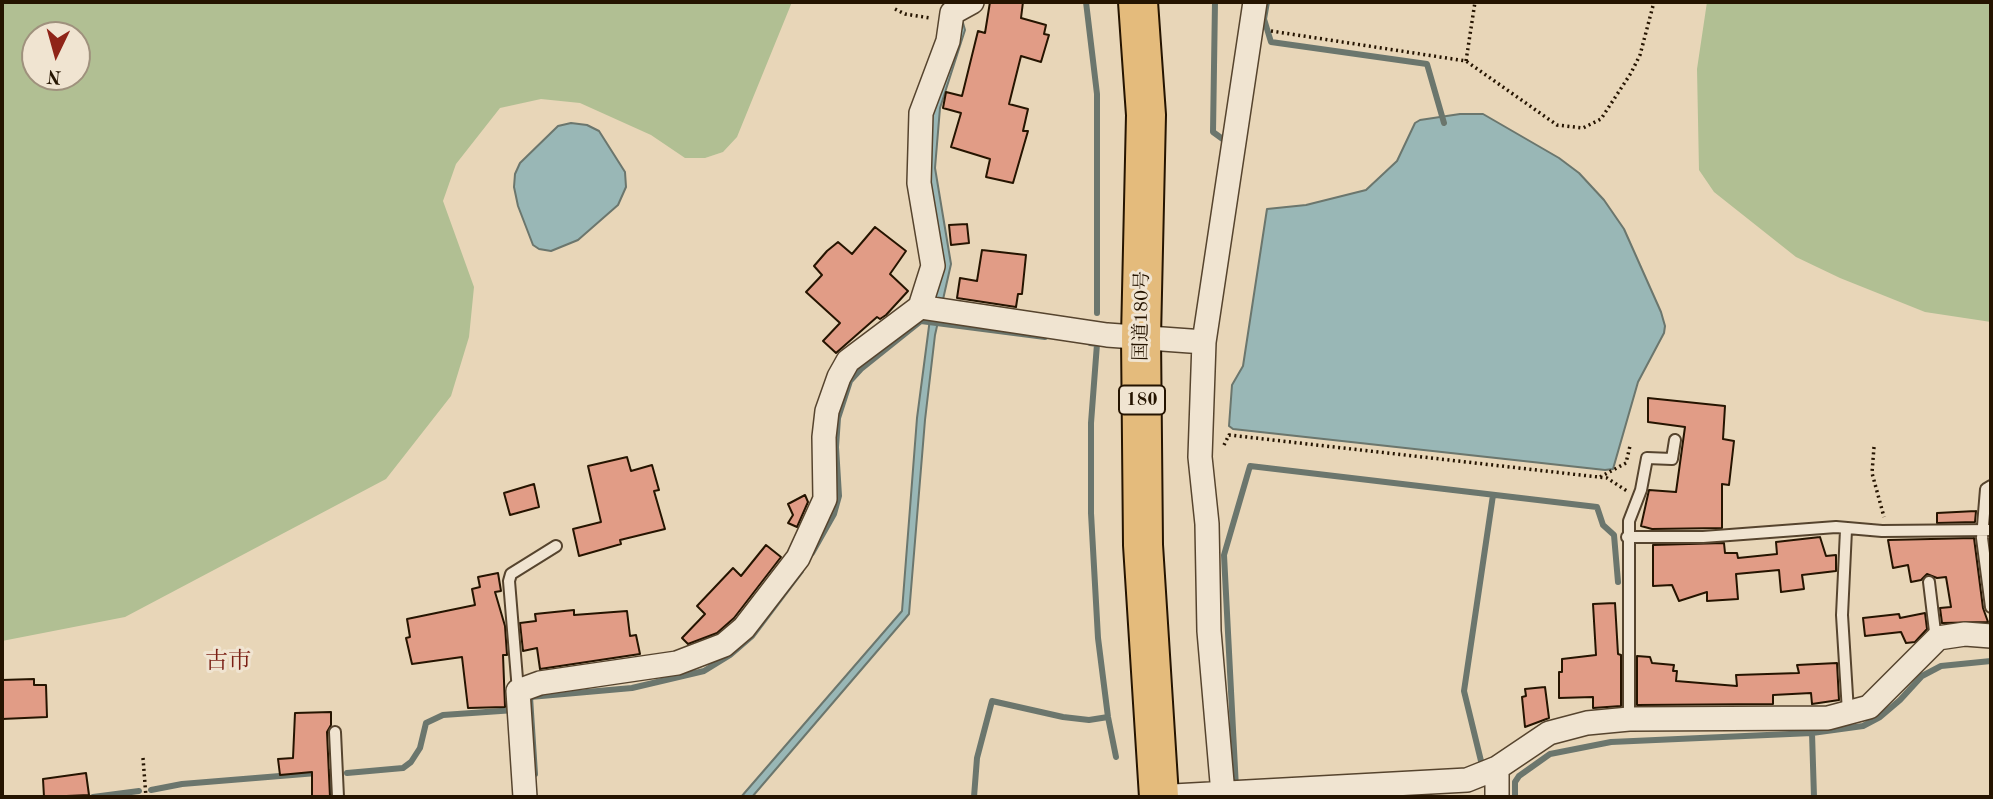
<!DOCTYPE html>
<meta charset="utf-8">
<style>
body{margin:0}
#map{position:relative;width:1993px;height:799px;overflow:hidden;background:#e8d6b8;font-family:"Old Standard TT",serif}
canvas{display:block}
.frame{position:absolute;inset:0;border:4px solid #251400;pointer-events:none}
.north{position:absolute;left:21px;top:21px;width:70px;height:70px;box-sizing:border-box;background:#f0e4d1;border:2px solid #9f917d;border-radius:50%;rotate:185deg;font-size:19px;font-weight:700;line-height:28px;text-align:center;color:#251400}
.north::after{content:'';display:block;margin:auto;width:24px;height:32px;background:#8f2418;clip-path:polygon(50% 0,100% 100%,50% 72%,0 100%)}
</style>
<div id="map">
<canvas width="1993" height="799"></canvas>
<div class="frame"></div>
<div class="north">N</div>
</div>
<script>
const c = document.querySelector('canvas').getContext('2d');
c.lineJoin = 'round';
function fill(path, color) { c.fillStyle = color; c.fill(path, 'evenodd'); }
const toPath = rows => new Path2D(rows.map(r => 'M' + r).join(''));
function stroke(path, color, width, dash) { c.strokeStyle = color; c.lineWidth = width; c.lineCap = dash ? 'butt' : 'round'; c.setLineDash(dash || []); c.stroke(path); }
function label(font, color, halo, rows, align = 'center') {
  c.font = font + ' "Old Standard TT","Noto Serif JP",serif'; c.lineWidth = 6; c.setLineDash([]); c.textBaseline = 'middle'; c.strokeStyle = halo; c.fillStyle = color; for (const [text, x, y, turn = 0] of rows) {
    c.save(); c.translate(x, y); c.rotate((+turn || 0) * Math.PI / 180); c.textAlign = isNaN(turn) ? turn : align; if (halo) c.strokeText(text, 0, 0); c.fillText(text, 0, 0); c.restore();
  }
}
const green = toPath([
 [2,2,792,2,737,137,723,152,705,158,685,158,651,135,580,103,541,99,500,108,456,164,443,201,474,287,469,337,451,396,386,479,125,617,2,641],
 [35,35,77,35,77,77,35,77],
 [1707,2,1991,2,1991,322,1925,312,1840,278,1796,257,1714,192,1699,170,1697,69]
]);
const water = toPath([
 [957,2,965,30,940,108,935,168,951,264,935,335,925,420,909,614,752,797,741,797,902,611,917,418,931,311,927,125,957,2],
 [1460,114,1483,114,1559,158,1579,173,1604,200,1624,229,1661,312,1665,326,1664,333,1638,382,1613,469,1605,470,1233,429,1229,426,1232,385,1243,366,1267,209,1306,205,1366,190,1397,161,1415,123,1420,120,1460,114],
 [571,123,587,125,599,131,625,172,626,187,618,205,578,240,551,251,539,249,533,245,518,206,514,187,515,174,520,163,558,126,571,123]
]);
const stream = toPath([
 [1086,2,1097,94,1097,313],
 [1215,2,1213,132,1224,140],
 [1267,2,1264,19,1271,42,1427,64,1444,123],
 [1090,343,1097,344,1091,423,1091,513,1098,638,1108,717,1116,757],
 [812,553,834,514,839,496,836,447,838,418,850,381,861,369,921,321,1045,337],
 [1812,733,1814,797],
 [1481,761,1464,691,1493,495],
 [347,773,403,768,411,762,420,748,426,723,443,715,515,710],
 [535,774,530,697,632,688,704,671,730,655,752,636,801,571],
 [1236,788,1224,555,1250,466,1597,507,1603,525,1614,535,1618,582],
 [151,790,182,784,329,772,330,793],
 [93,797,139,791],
 [974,797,977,758,992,701,1063,717,1089,720,1108,717],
 [1515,797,1515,782,1519,776,1550,754,1611,742,1812,733,1863,726,1880,717,1900,700,1922,676,1941,666,1991,661]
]);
const building = toPath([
 [990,2,1023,2,1021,18,1046,25,1044,34,1049,35,1041,62,1021,56,1009,104,1028,109,1023,131,1028,131,1013,183,986,177,990,159,951,147,961,113,943,108,946,92,962,96,978,31,985,33,990,2],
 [967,224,969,243,951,245,949,225,967,224],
 [875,227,906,251,890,274,908,291,886,315,880,319,877,317,836,353,823,341,840,323,806,292,822,275,814,266,827,251,838,242,852,254,875,227],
 [982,250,1026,255,1022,294,1018,294,1016,307,957,298,960,278,977,281,982,250],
 [1648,398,1725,406,1723,439,1734,441,1729,485,1722,484,1722,528,1652,529,1641,526,1649,490,1676,492,1685,427,1648,422,1648,398],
 [627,457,631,471,652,465,659,490,654,491,665,529,620,540,621,544,579,556,573,529,601,522,588,466,627,457],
 [534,484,539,507,510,515,504,493,534,484],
 [805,495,808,502,797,527,788,523,793,515,788,504,805,495],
 [1976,511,1975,522,1937,523,1937,513,1976,511],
 [1820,537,1826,556,1836,555,1836,571,1802,575,1804,589,1781,592,1779,570,1736,574,1738,599,1707,601,1707,592,1679,601,1672,585,1653,586,1653,545,1724,543,1725,553,1737,553,1738,558,1777,554,1776,542,1820,537],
 [1974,538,1983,608,1988,622,1942,623,1940,608,1951,607,1946,577,1937,578,1927,574,1921,580,1911,582,1908,565,1893,568,1888,540,1974,538],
 [766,545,781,557,734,618,717,633,688,644,682,638,705,614,697,606,733,568,741,576,766,545],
 [498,573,501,591,495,592,505,626,507,655,503,655,505,707,468,708,462,657,412,664,406,638,410,637,407,619,475,605,472,589,480,587,478,577,498,573],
 [1615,603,1618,654,1621,655,1621,706,1593,708,1593,697,1559,698,1559,672,1562,672,1562,659,1596,655,1593,604,1615,603],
 [574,610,574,615,627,611,630,636,636,635,640,654,540,669,537,648,523,651,520,623,536,621,535,614,574,610],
 [1925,613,1927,629,1915,642,1906,643,1901,632,1865,636,1863,618,1899,614,1900,618,1925,613],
 [1637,656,1650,657,1652,663,1674,665,1673,671,1677,671,1676,681,1737,686,1736,675,1799,673,1797,665,1837,663,1839,700,1812,704,1811,693,1773,695,1773,704,1637,705,1637,656],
 [34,679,34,685,46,685,47,717,2,719,2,680,34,679],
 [1545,687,1549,718,1525,727,1522,697,1526,696,1525,689,1545,687],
 [331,712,331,725,327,732,330,797,312,797,312,772,280,775,278,759,293,758,295,713,331,712],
 [86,773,89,795,44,797,43,779,86,773]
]);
const path = toPath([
 [895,9,905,14,930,18],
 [1271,31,1466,61,1557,125,1583,128,1601,119,1631,73,1640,55,1654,2],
 [1466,61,1475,2],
 [1224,445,1229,435,1607,478,1627,491],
 [1874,447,1872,473,1884,517],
 [1600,477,1626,463,1630,446],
 [143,758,146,797]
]);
const lane = toPath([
 [1991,486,1986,489,1982,538,1991,607],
 [1846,530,1842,615,1848,712],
 [1627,537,1703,537,1836,527,1882,531,1991,530],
 [1929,582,1936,640],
 [518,691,509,581,511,574,556,546],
 [1629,719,1629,521,1641,490,1647,458,1672,459,1675,440],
 [335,732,338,797]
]);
const street = toPath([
 [920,307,1107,335,1204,342,1255,2],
 [1204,342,1200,457,1207,524,1209,631,1223,794],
 [525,797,518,691,540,683,677,663,724,645,744,628,798,558,825,499,824,437,827,411,839,377,848,361,920,307,933,266,919,183,921,113,948,41,952,13,972,2],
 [1155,797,1467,780,1497,768,1549,733,1587,723,1629,719,1828,718,1869,707,1938,638,1965,634,1991,636],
 [1497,797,1497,768]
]);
const highway = toPath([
 [1138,2,1146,115,1141,337,1143,545,1159,797]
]);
const shields = [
 [1142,400,46]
];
const shieldNames = [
 ["180",1142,400]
];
const streetNames = [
 ["国道180号",1142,316,-89]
];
const quarterNames = [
 ["古市",228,662]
];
fill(green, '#b1bf93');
fill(water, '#99b7b6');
stroke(water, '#6b766d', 2);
stroke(stream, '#6b766d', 6);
fill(building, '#e19c86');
stroke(building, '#251400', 2);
stroke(lane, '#56442e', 14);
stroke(street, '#56442e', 26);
stroke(highway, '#251400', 42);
stroke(path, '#251400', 3.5, [2, 3.5]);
stroke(lane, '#f0e4d1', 10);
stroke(street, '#f0e4d1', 23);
stroke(highway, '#e4bb7c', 38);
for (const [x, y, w] of shields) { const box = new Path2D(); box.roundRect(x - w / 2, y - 14.5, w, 29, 5); c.fillStyle = '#f0e4d1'; c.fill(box); stroke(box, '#251400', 2); }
label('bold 18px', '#251400', null, shieldNames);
label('19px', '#251400', '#f0e4d1', streetNames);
label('23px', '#7a1f14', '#f0e4d1', quarterNames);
</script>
